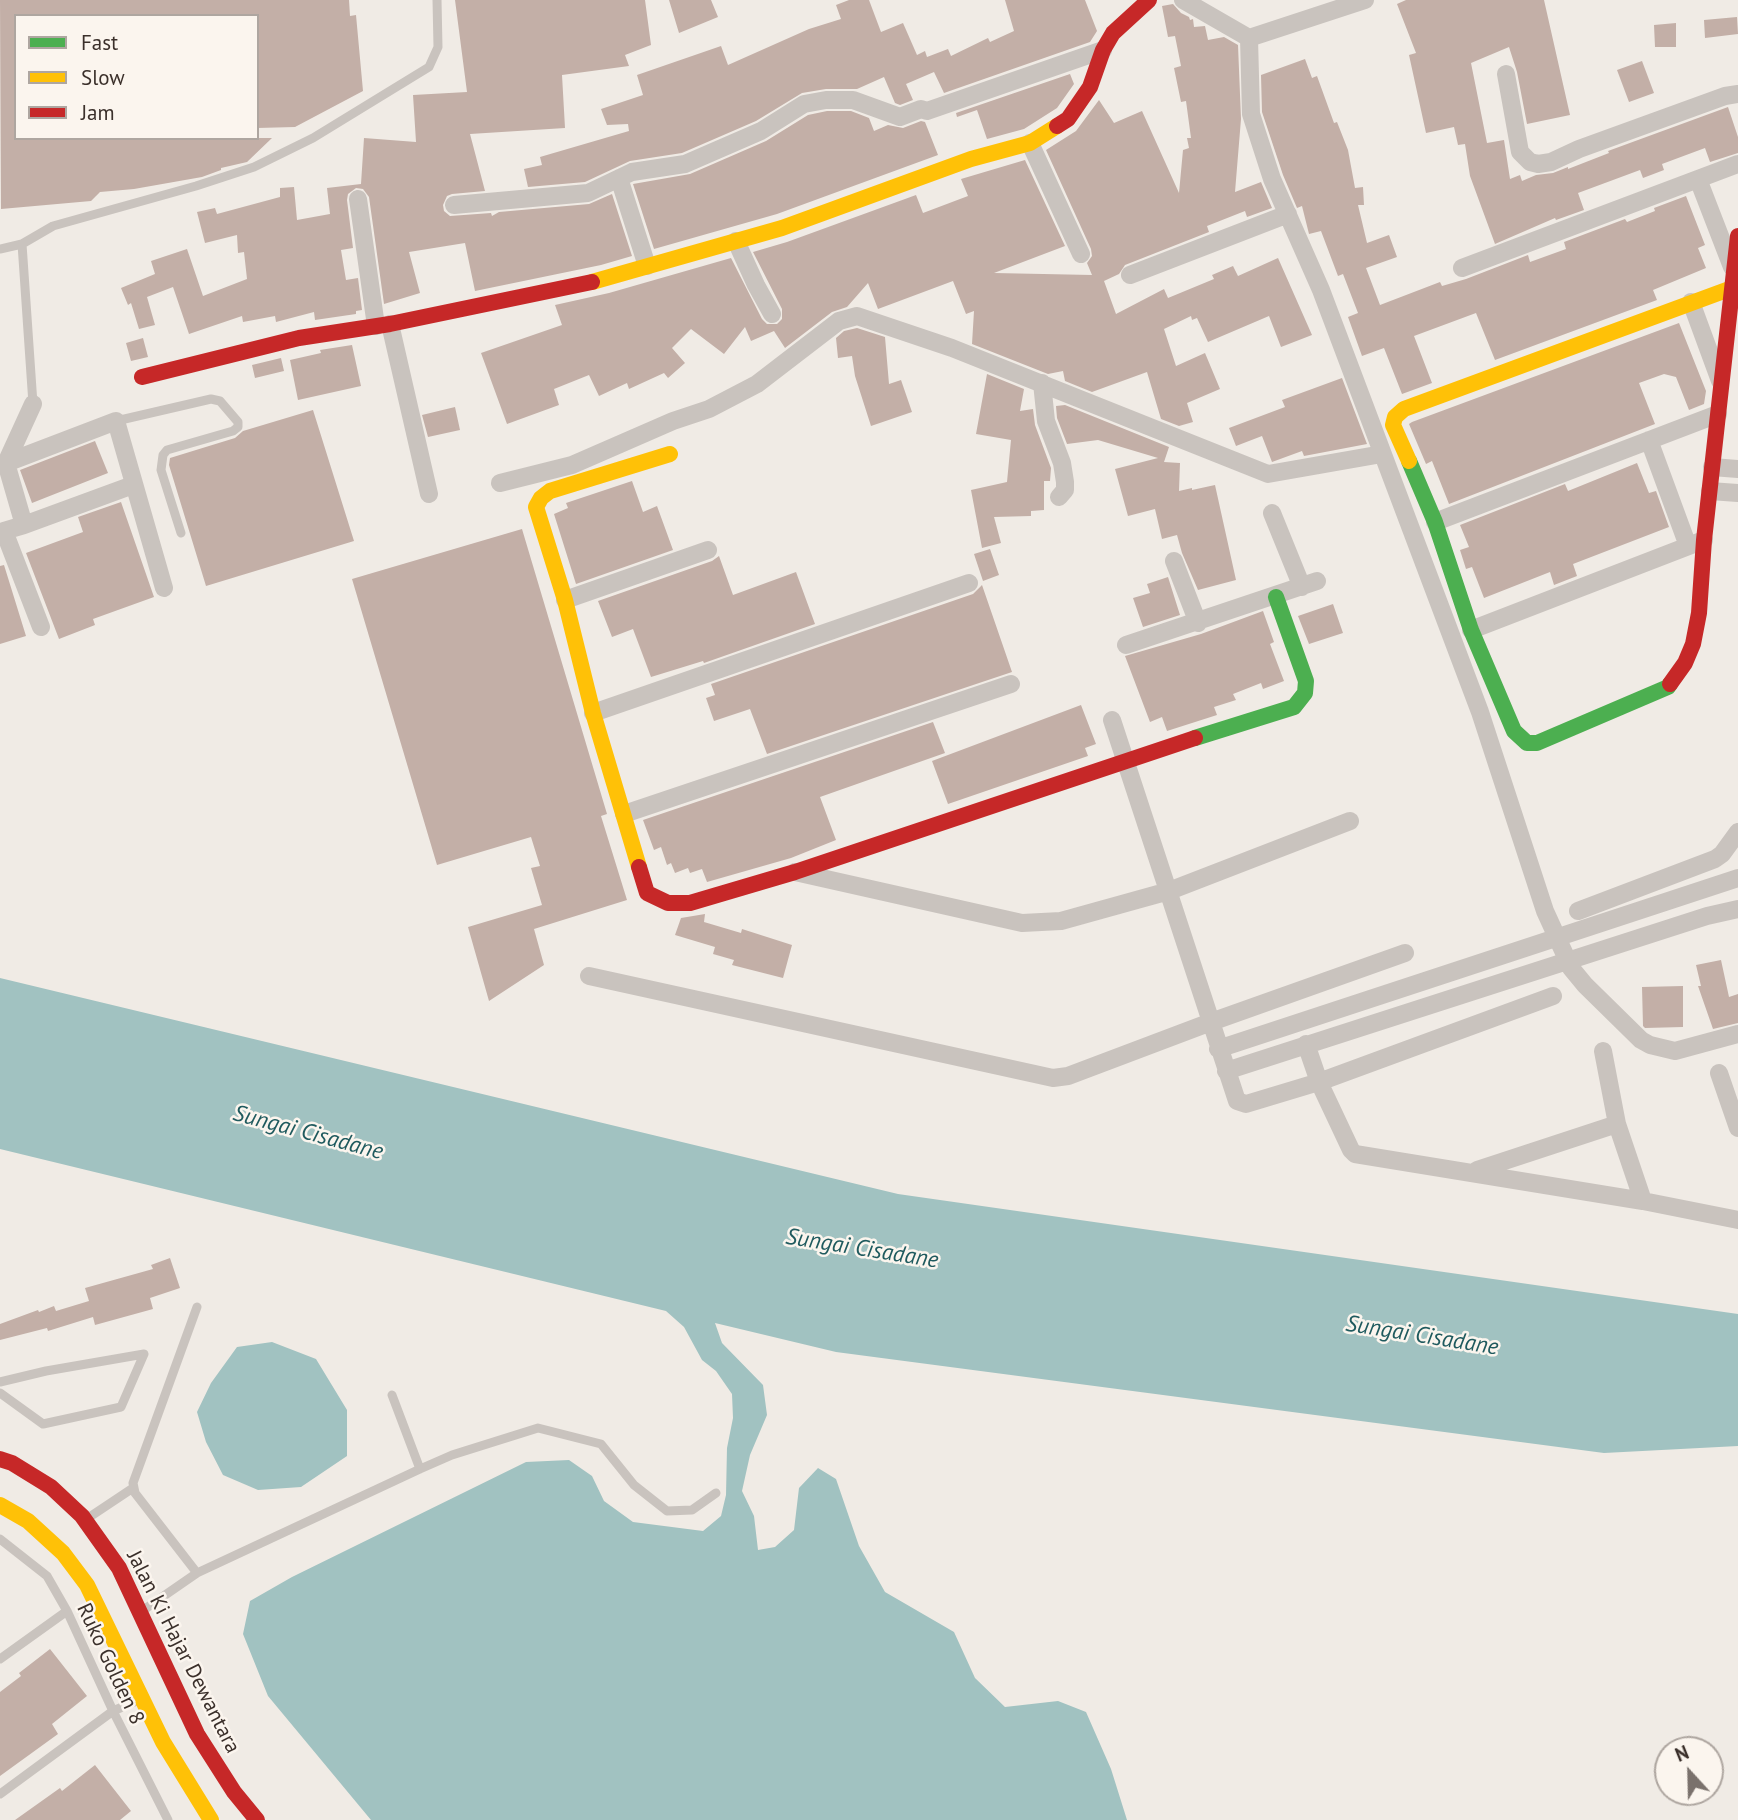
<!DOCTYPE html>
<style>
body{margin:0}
#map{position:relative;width:1738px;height:1820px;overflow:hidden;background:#f0ebe5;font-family:"PT Sans",sans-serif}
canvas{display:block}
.legend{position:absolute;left:14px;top:14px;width:245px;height:126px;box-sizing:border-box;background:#fbf5ee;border:2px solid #aea6a0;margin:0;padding:9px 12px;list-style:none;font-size:21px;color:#3b302b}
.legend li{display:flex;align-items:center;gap:14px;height:35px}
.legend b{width:35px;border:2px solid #aea6a0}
.north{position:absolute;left:1654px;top:1736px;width:70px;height:70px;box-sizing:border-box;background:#fbf5ee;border:2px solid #aea6a0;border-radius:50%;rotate:338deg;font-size:19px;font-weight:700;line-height:28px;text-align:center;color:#3b302b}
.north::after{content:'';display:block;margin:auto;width:24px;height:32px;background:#7a716c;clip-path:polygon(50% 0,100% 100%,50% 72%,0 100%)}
</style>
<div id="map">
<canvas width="1738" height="1820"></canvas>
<ul class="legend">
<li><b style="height:9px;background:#4caf50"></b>Fast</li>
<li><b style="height:9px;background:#ffc107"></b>Slow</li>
<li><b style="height:9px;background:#c62828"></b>Jam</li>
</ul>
<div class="north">N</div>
</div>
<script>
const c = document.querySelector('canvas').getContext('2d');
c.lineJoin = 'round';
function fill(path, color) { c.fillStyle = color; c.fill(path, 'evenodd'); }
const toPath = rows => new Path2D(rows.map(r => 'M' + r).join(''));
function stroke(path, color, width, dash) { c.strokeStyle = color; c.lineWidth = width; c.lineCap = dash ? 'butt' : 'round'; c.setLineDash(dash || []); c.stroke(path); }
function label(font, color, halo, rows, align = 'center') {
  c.font = font + ' "PT Sans",sans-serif'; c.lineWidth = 5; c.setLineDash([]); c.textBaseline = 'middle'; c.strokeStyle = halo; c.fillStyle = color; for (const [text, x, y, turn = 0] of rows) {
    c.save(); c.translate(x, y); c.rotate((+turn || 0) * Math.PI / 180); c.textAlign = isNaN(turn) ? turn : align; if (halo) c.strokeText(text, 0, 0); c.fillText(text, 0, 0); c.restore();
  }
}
const water = toPath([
 [0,978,898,1194,1738,1314,1738,1446,1604,1453,836,1352,715,1323,722,1343,763,1385,767,1415,750,1455,742,1491,754,1516,758,1550,775,1547,794,1530,799,1488,818,1468,836,1479,859,1546,885,1592,954,1632,975,1678,1005,1707,1058,1701,1086,1712,1111,1769,1127,1820,371,1820,268,1696,243,1634,250,1601,292,1577,526,1462,569,1460,592,1476,604,1501,633,1522,703,1531,721,1516,726,1495,727,1448,733,1418,732,1394,716,1371,702,1360,684,1327,666,1311,0,1149],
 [272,1342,316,1359,347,1410,347,1456,301,1487,258,1490,223,1475,206,1442,197,1412,211,1383,237,1347]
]);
const building = toPath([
 [0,0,349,0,350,16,356,15,363,91,295,127,257,128,257,16,16,16,16,138,272,138,247,162,221,168,221,170,202,177,134,189,100,192,91,201,1,209],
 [455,0,645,0,651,45,625,55,629,66,562,75,565,128,470,134,485,191,452,194,447,196,443,205,444,211,450,216,491,213,492,216,499,212,589,204,612,194,632,256,601,265,475,291,465,243,409,252,420,293,384,304,369,197,363,189,356,188,348,194,347,200,353,248,341,250,346,280,358,278,362,310,356,311,356,314,315,320,314,312,276,322,275,316,243,322,242,316,189,334,173,287,147,297,155,325,139,329,131,303,128,305,121,288,155,274,151,261,187,249,203,296,247,279,244,252,238,253,237,235,205,243,197,212,215,208,217,214,280,197,280,188,294,187,297,220,330,214,327,188,361,184,364,138,416,142,413,95,467,92],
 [669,0,711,0,718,17,679,33],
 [849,0,869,0,881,32,903,23,917,55,925,51,927,57,948,49,951,56,988,38,990,42,1014,31,1005,0,1085,0,1097,31,1090,42,944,93,934,72,906,84,913,100,900,105,895,103,884,77,857,89,826,89,802,93,756,121,682,153,630,161,585,182,528,187,524,169,542,165,540,157,629,131,628,124,607,125,601,109,643,95,637,75,721,46,728,65,809,29,841,19,836,5],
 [1406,0,1544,0,1570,115,1527,124,1517,72,1509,47,1471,63,1487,143,1504,140,1510,179,1520,175,1522,181,1536,175,1553,173,1568,167,1568,169,1609,153,1608,151,1728,107,1738,137,1738,153,1710,162,1705,148,1662,164,1664,170,1643,178,1640,170,1578,193,1584,210,1556,220,1555,218,1495,244,1470,176,1465,144,1458,145,1454,127,1426,133,1409,55,1416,53,1397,4],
 [1173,4,1181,13,1189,17,1190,20,1193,19,1194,27,1205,26,1208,40,1224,37,1238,45,1241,119,1235,192,1261,182,1272,208,1247,217,1245,211,1207,226,1209,232,1125,265,1119,274,1104,281,1116,314,1164,289,1168,298,1214,279,1212,275,1233,266,1238,276,1278,258,1312,335,1281,347,1269,316,1208,342,1197,318,1192,320,1191,316,1164,329,1176,366,1205,353,1220,389,1187,403,1193,422,1179,426,1161,419,1147,372,1092,392,1065,381,1063,371,1048,374,972,344,974,311,966,314,953,281,878,309,868,283,847,307,832,312,785,348,774,331,751,341,745,327,724,354,691,329,672,348,685,363,668,378,664,373,629,389,627,383,599,396,589,375,554,389,559,405,507,424,481,353,562,325,555,305,609,293,731,258,762,319,767,324,777,324,782,319,782,309,753,252,787,242,916,195,923,213,968,196,961,179,1025,160,1065,246,994,273,1092,275,1087,263,1092,256,1091,249,1046,150,1076,131,1099,100,1114,123,1142,111,1179,193,1183,150,1189,148,1187,138,1191,138,1186,101,1181,102,1174,68,1181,66,1175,36,1168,37,1162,6],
 [1737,17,1738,34,1705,38,1704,20],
 [1676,23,1676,47,1655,47,1654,25],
 [1305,59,1312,78,1317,76,1334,123,1337,122,1348,150,1355,188,1363,187,1364,205,1358,205,1367,243,1389,235,1397,257,1366,268,1380,305,1440,282,1442,286,1466,279,1528,255,1530,262,1566,249,1564,242,1625,219,1627,222,1655,211,1654,208,1686,196,1705,245,1698,248,1706,268,1653,290,1657,300,1495,360,1476,313,1414,336,1432,383,1402,394,1384,348,1362,356,1348,317,1358,313,1343,274,1338,276,1321,231,1309,234,1302,206,1297,208,1283,175,1262,112,1261,75],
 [1642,61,1654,93,1629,102,1617,70],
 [1070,74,1074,84,1057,108,1024,129,987,139,977,110,957,117,956,113],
 [827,111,851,111,869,118,874,131,888,125,903,128,921,121,925,122,938,155,777,214,654,249,633,184,690,174,766,141,808,115],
 [1679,323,1706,391,1704,404,1689,410,1676,377,1664,374,1639,383,1655,424,1449,504,1432,461,1426,464,1409,424,1412,422],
 [857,328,885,337,889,384,901,380,912,412,871,426,855,376,852,356,838,358,836,338,844,331],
 [143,338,148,357,131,361,126,343],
 [352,345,361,386,298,400,290,360,321,353,320,350],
 [281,358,284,371,255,378,252,365],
 [987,374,1024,389,1020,411,1033,409,1035,425,1051,468,1050,481,1044,481,1044,510,1031,511,1031,516,994,517,1001,543,982,548,971,490,1007,482,1011,440,976,434],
 [1342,378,1367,444,1304,456,1302,451,1272,462,1262,436,1236,446,1229,428,1285,407,1282,400],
 [1065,405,1169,447,1164,462,1180,463,1179,491,1192,488,1192,490,1215,485,1236,580,1198,590,1182,553,1177,535,1162,539,1155,509,1128,516,1115,469,1158,458,1098,440,1067,444,1057,418,1056,406],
 [455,407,460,430,428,437,422,415],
 [313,410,354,541,206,586,169,465,170,458,235,438,243,431],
 [95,441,108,473,32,503,20,470],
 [1637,463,1649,493,1656,491,1669,527,1573,564,1577,576,1554,585,1550,572,1484,598,1472,567,1466,569,1460,550,1469,547,1460,525,1565,484,1568,491],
 [632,481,643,512,657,506,673,550,576,584,554,514,568,508,566,503],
 [121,502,154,597,93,619,95,625,59,639,26,553,83,532,78,517],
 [522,529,607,814,601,816,627,900,534,929,544,965,489,1001,468,927,542,905,531,868,540,866,531,837,437,865,352,579],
 [990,549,999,575,983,581,974,554],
 [719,556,733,595,796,572,815,624,704,663,703,661,651,677,633,629,612,637,598,601,712,561],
 [4,565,26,636,0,644,0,566],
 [1168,577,1180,615,1143,627,1133,598,1150,593,1147,584],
 [982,585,1012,672,767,754,750,709,714,721,706,698,715,695,711,684,973,594],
 [1333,604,1343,633,1309,644,1298,616],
 [1263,611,1274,642,1270,644,1284,681,1263,689,1261,683,1233,694,1236,700,1214,707,1217,715,1167,731,1162,717,1150,722,1125,656,1201,634],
 [1081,705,1096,744,1085,748,1088,756,948,804,932,761],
 [933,722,945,753,820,797,836,840,791,858,707,882,702,869,690,873,688,868,675,873,671,863,667,865,661,847,654,850,643,820],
 [705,914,704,922,741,933,742,929,792,945,783,978,732,965,734,960,713,954,715,947,675,935,681,918],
 [1721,960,1729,997,1738,994,1738,1023,1713,1029,1698,986,1701,986,1696,965],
 [1683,986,1683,1027,1645,1028,1643,1026,1642,987],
 [170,1258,180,1288,150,1298,153,1309,95,1325,93,1317,48,1331,47,1328,0,1340,0,1324,38,1310,39,1312,54,1306,56,1311,89,1301,85,1288,153,1269,151,1265],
 [50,1649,87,1696,52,1724,58,1734,0,1776,0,1692,21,1676,19,1673],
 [95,1765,131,1811,120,1820,15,1820,60,1788,62,1791]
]);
const lane = toPath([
 [0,249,22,244],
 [33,404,22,244,53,226,196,186,254,167,313,138,429,67,438,47,437,0],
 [116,421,211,399,220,401,238,422,238,427,233,431,167,450,163,455,161,470,181,533],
 [0,1382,46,1371,144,1354,121,1407,43,1424,0,1393],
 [392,1395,420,1469],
 [88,1518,133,1488],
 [0,1539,47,1576,67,1611,113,1711,168,1820],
 [197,1573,135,1493,133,1483,197,1307],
 [142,1611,197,1573,420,1469,452,1455,538,1428,601,1444,634,1485,667,1511,692,1510,716,1493],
 [0,1659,67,1611],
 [0,1794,113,1711,141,1699]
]);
const street = toPath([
 [1183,0,1249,38],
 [1365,0,1249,38,1251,114,1272,179,1321,290,1480,712,1545,911,1571,968,1585,985,1641,1040,1650,1045,1675,1051,1738,1034],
 [1506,74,1520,152,1530,162,1538,164,1551,162,1579,149,1725,96,1738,94],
 [1030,143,1081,254],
 [619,178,647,266],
 [1698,179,1732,267],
 [358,199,376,326],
 [454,205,588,193,632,172,685,164,761,131,804,104,826,100,853,100,900,117,921,109,927,111,1103,50],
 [736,241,756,285,772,314],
 [1462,268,1738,164],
 [1130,275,1288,214],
 [1691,302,1720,381],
 [390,324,429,494],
 [1042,383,1046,421,1062,463,1065,482,1065,490,1059,497],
 [1649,440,1688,546],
 [6,463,116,421,164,588],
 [1712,467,1738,469],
 [500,483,572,465,673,421,709,409,757,384,839,321,857,316,952,348,1268,474,1382,454],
 [1710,491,1738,493],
 [1272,513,1302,587],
 [1435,522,1718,414],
 [24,525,133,485],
 [4,531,41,627],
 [0,532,24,525,6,463,33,404],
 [1174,561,1198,623],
 [565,600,708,550],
 [1471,630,1704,540],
 [1126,645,1317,581],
 [593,713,969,583],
 [1112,720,1237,1101,1246,1104,1319,1082,1553,996],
 [624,814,1011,684],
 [795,872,1022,923,1061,921,1169,891,1350,821],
 [1578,911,1715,859,1722,854,1738,832],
 [589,976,1053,1078,1068,1076,1211,1022,1405,953],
 [1306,1044,1319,1082,1351,1150,1355,1154,1643,1201,1738,1220],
 [1218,1049,1738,878],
 [1603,1051,1617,1124,1643,1201],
 [1226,1071,1707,916,1738,909],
 [1719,1073,1738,1128],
 [1477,1170,1617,1124]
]);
const fast = toPath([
 [1409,461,1435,522,1471,630,1514,731,1527,743,1537,743,1668,687,1670,684],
 [1195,738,1294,707,1305,693,1306,681,1276,597]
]);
const slow = toPath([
 [592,282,782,228,971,159,1030,143,1057,126],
 [1409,461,1393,425,1395,417,1404,409,1732,288],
 [639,867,593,713,565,600,536,507,541,498,550,491,670,454],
 [0,1505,28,1521,63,1553,87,1585,163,1742,211,1820]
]);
const jam = toPath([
 [1057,126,1068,119,1090,87,1103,50,1113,33,1149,0],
 [142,377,299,338,390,324,592,282],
 [1670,684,1685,663,1693,644,1699,613,1704,540,1738,236],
 [639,867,647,893,668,903,690,903,795,872,1195,738],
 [0,1459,12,1463,51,1487,82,1516,119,1568,197,1734,234,1792,257,1820]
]);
const streetNames = [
 ["Jalan Ki Hajar Dewantara",183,1652,63],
 ["Ruko Golden 8",110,1664,65]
];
const waterNames = [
 ["Sungai Cisadane",308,1133,15],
 ["Sungai Cisadane",862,1249,9],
 ["Sungai Cisadane",1422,1336,9]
];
fill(water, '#a1c2c1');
fill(building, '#c3afa7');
stroke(lane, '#c9c3be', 9);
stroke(street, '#c9c3be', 18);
stroke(fast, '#4caf50', 16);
stroke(slow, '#ffc107', 16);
stroke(jam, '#c62828', 16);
label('21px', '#3b302b', '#fbf5ee', streetNames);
label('italic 23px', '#1f5a5e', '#fbf5ee', waterNames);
</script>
